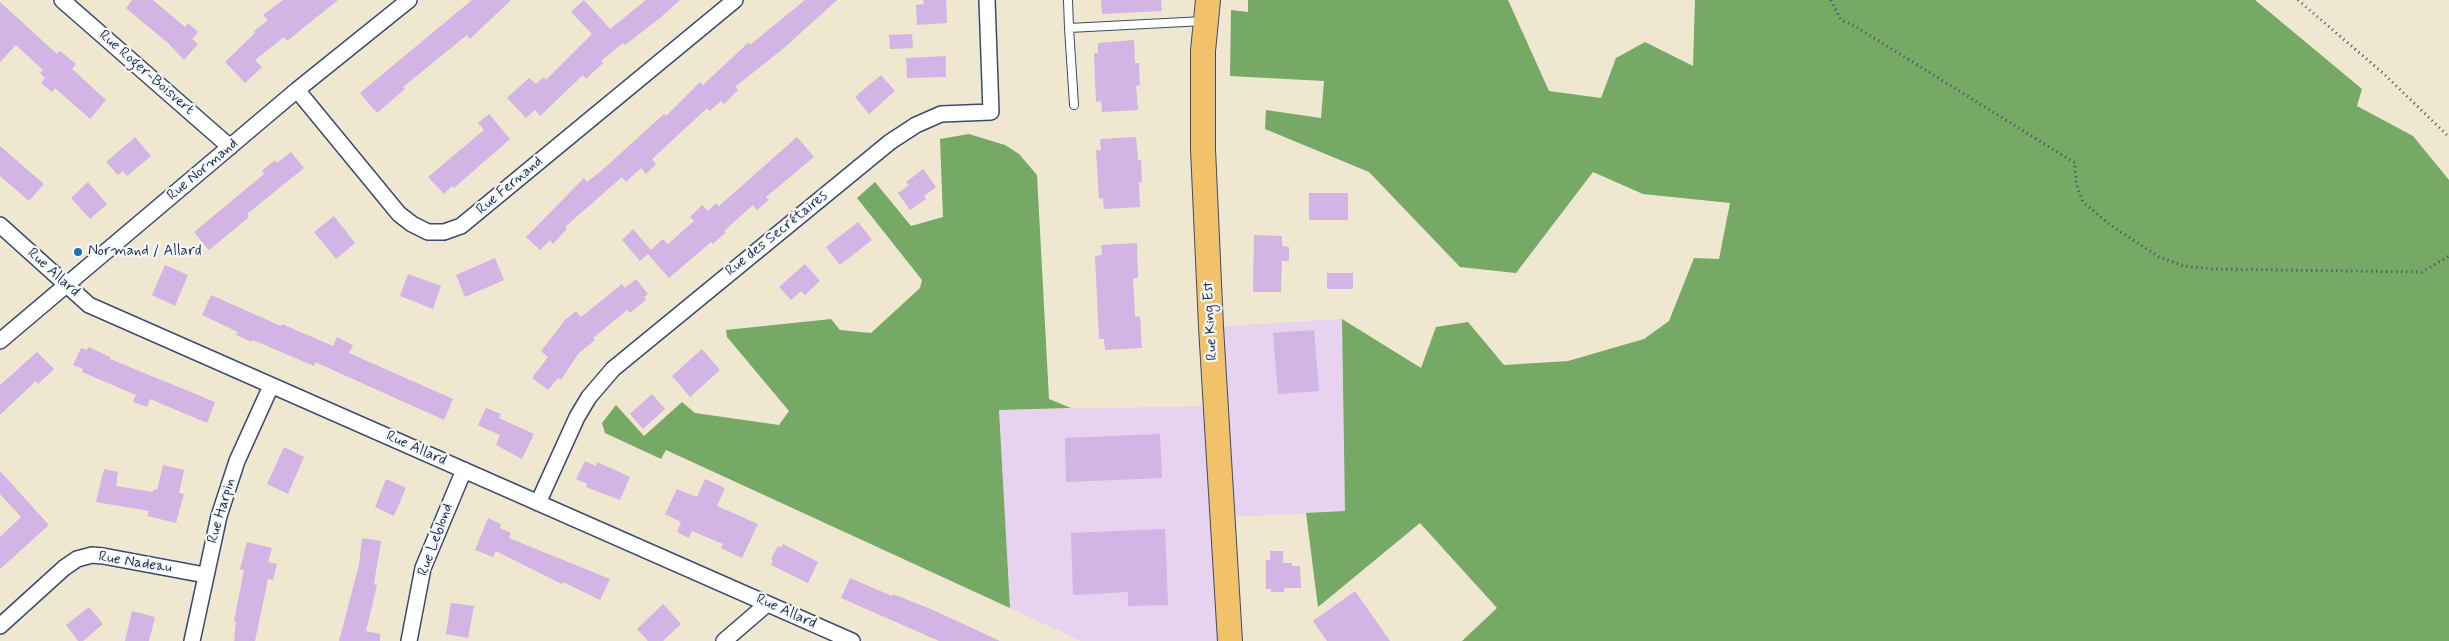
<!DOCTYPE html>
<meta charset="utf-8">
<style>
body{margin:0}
canvas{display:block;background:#efe7d0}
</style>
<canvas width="2449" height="641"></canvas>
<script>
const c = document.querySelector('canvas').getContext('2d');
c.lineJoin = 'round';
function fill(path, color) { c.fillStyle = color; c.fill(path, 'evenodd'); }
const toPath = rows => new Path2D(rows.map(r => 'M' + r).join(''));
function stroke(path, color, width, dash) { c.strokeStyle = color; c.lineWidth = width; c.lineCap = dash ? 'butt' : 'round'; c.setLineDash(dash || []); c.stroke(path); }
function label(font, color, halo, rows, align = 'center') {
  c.font = font + ' Mynerve,sans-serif'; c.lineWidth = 4.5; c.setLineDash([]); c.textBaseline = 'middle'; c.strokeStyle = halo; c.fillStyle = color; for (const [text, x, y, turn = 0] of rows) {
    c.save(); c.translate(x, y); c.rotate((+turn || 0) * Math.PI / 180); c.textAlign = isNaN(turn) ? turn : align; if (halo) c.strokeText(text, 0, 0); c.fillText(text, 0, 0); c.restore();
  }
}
const built = toPath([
 [1342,319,1345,512,1223,517,1230,641,1081,641,1010,608,999,410,1216,406,1211,327]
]);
const forest = toPath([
 [1248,0,1508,0,1549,91,1601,98,1616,58,1645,42,1693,66,1695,0,2255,0,2362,89,2357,106,2413,136,2449,180,2449,641,1462,641,1497,608,1420,523,1318,607,1306,513,1345,511,1342,319,1421,368,1436,327,1468,322,1504,365,1568,361,1644,339,1669,321,1694,258,1719,259,1730,203,1643,194,1593,172,1516,273,1460,267,1369,172,1265,129,1266,110,1321,118,1324,81,1230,76,1231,10,1248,12],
 [969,134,1005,145,1019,154,1037,175,1049,399,1071,408,999,410,1010,608,666,450,661,459,605,433,602,423,616,405,644,436,682,402,695,413,779,425,789,411,727,337,726,330,831,319,840,330,871,333,920,288,922,280,857,198,875,182,911,226,943,217,940,139]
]);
const building = toPath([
 [132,0,153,0,185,27,188,23,198,32,192,39,198,44,184,60,169,44,126,8],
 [283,0,338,0,287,41,284,37,255,60,262,67,245,83,225,62,255,33,254,31,268,20,263,15],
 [472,0,511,0,470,39,467,35,403,87,405,89,377,113,360,93],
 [584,0,610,29,646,0,680,0,660,18,625,45,623,43,601,61,603,63,586,79,583,75,540,116,535,110,526,118,507,98,529,78,536,84,544,77,546,80,592,34,571,12],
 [805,0,837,0,784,48,735,87,738,90,724,104,721,101,710,111,707,108,652,159,656,164,646,174,641,168,626,182,622,177,565,227,567,229,553,244,550,240,540,250,526,237,584,178,587,182,600,172,664,114,666,116,700,82,703,85,749,42,750,45],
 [923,0,946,0,947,23,917,25,916,5,924,4],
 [1101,0,1161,0,1162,11,1102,14],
 [0,2,57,54,60,51,76,64,72,69,106,100,90,119,55,88,52,92,41,83,45,78,40,73,43,70,16,45,0,62],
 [912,34,913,48,890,49,889,35],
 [1134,40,1135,63,1139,63,1140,85,1136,86,1138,110,1102,112,1101,101,1096,102,1094,53,1098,53,1098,43],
 [946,56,946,77,907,78,906,58],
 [881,75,895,91,869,114,855,97],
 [489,114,510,139,454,188,452,186,444,194,428,177,484,130,478,123],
 [135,137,151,156,127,176,123,171,118,175,106,162],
 [797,137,814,157,766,197,769,200,757,210,753,205,724,231,726,232,713,244,711,242,669,278,648,254,640,261,622,240,633,229,651,250,663,239,668,244,694,221,690,217,702,205,708,211,716,203,719,206],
 [1136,137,1138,160,1141,160,1142,182,1139,182,1140,207,1104,209,1103,198,1099,199,1096,150,1101,150,1100,139],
 [0,146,44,184,29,201,0,176],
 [291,152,304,168,247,214,249,217,209,250,194,232,264,174,262,171,275,160,277,163],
 [923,169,936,187,924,196,926,199,910,210,898,193,909,185,906,182],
 [88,182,107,204,90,219,71,198],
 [1309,193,1348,193,1348,220,1309,220],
 [334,216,355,243,336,259,314,232],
 [858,222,872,240,840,265,826,247],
 [1254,235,1282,236,1282,246,1289,247,1289,261,1282,261,1281,292,1253,292],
 [1137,243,1138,278,1133,278,1135,317,1140,316,1142,348,1105,350,1104,339,1099,339,1095,256,1102,255,1101,245],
 [495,258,504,280,465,297,456,275],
 [805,264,820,281,805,295,801,291,791,300,779,287],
 [165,265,188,275,175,306,152,295],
 [1327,273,1353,273,1353,289,1327,289],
 [408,274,441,286,433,309,400,296],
 [636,279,648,294,644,297,646,300,630,313,627,310,593,338,595,340,578,354,561,380,558,378,548,390,532,378,548,357,541,351,565,320,576,311,581,317,622,284,625,288],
 [211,295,281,326,282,324,333,346,337,337,353,345,349,353,453,399,444,420,315,362,314,366,253,340,252,342,236,335,238,332,202,315],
 [1314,330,1319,391,1278,394,1273,333],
 [88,347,110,357,110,359,215,402,207,423,150,399,147,407,133,402,136,395,82,372,83,369,73,365,81,348,87,350],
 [702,349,720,370,690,397,672,376],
 [37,352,54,369,38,384,36,381,0,415,0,385],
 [652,394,665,409,643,429,630,414],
 [486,408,501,414,499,418,534,434,522,459,496,445,500,435,478,425],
 [1160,434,1162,478,1066,482,1065,438],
 [284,447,304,457,288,494,267,484],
 [585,461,596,466,597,462,630,477,620,500,586,487,587,484,576,479],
 [163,465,184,470,179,493,184,494,176,523,147,516,149,511,96,502,104,469,118,472,116,486,153,492,154,489,157,490],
 [0,471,49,525,0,569,0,537,21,517,0,494],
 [386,479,406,488,394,516,375,507],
 [705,479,725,488,717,506,758,524,742,558,721,548,723,544,692,531,689,538,677,532,681,522,665,514,677,489,697,497],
 [488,518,501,524,500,528,511,533,509,538,610,579,600,600,563,582,562,584,496,551,493,557,475,550],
 [1165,529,1168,605,1128,606,1128,592,1073,595,1071,533],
 [362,538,381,541,374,584,377,585,366,631,380,634,380,641,339,641,359,565],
 [247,542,272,548,268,562,277,564,273,580,268,579,255,641,234,641,236,621,234,621,244,570,240,569],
 [783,544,818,562,808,583,771,565,773,560,771,559,778,546,781,548],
 [1270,551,1283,551,1283,563,1292,563,1292,566,1300,566,1301,588,1284,588,1284,592,1271,592,1271,589,1266,589,1266,560,1270,560],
 [850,578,892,596,893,594,933,610,1000,641,939,641,841,598],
 [1355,591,1390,641,1327,641,1313,621],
 [451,603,474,606,468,638,446,634],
 [663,604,681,624,663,641,648,641,637,629],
 [89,607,103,624,83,641,78,641,66,625],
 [132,611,155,617,149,641,125,641]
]);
const path = toPath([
 [1831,0,1841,20,1858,28,2075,163,2076,183,2083,202,2109,224,2159,257,2184,266,2213,269,2422,272,2449,256],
 [2298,0,2384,74,2449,137]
]);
const lane = toPath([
 [1068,0,1069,28],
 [1074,105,1069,28,1204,21]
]);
const street = toPath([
 [62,0,230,147],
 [297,90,399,214,412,224,428,232,444,232,461,226,735,0],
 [0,225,89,305,852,641],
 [0,341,297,90,409,0],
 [538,503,577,417,589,397,613,369,890,142,916,125,941,114,991,112,987,0],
 [0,626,64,568,77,559,92,555,103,556,205,575],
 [192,641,219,516,237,461,271,386],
 [409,641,423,568,464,470],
 [724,641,767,604]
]);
const primary = toPath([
 [1208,0,1203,51,1203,149,1211,327,1230,641]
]);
const markers = [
 [78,252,5,"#1f6fb2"]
];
const streetNames = [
 ["Rue Roger-Boisvert",146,73,41],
 ["Rue Normand",203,170,-40],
 ["Rue Fernand",510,186,-40],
 ["Rue des Secrétaires",777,234,-39],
 ["Rue Allard",53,273,42],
 ["Rue King Est",1211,321,-93],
 ["Rue Allard",416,449,24],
 ["Rue Harpin",222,511,-74],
 ["Rue Leblond",436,540,-70],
 ["Rue Nadeau",135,563,9],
 ["Rue Allard",786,612,24]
];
const poiNames = [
 ["Normand / Allard",88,252]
];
fill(built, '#e7d2ef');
fill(forest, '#75a965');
fill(building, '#d2b4e5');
stroke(lane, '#3b4b6f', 10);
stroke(street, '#3b4b6f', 18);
stroke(primary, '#3b4b6f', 26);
stroke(path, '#3b4b6f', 3, [1, 4]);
stroke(lane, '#fff', 8);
stroke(street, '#fff', 15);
stroke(primary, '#f2c26a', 24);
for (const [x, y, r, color] of markers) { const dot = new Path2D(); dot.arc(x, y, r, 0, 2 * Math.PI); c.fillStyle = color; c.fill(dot); stroke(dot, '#f6f6f2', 2); }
label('15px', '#1b2f5e', '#f6f6f2', streetNames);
label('15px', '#1b2f5e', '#f6f6f2', poiNames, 'left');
</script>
